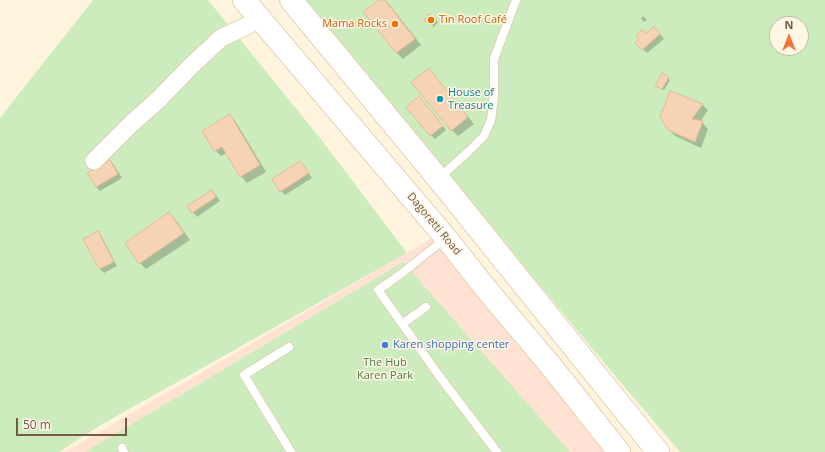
<!DOCTYPE html>
<meta charset="utf-8">
<style>
body{margin:0}
#map{position:relative;width:825px;height:452px;overflow:hidden;background:#fef4de;font-family:"Open Sans",sans-serif}
canvas{display:block}
.north{position:absolute;left:769px;top:16px;width:40px;height:40px;box-sizing:border-box;background:#fff7e6;border:1px solid #c8b8a6;border-radius:50%;rotate:0deg;font-size:11px;font-weight:700;line-height:16px;text-align:center;color:#755a45}
.north::after{content:'';display:block;margin:auto;width:14px;height:18px;background:#f1723a;clip-path:polygon(50% 0,100% 100%,50% 72%,0 100%)}
.scale{position:absolute;left:16px;top:418px;width:111px;height:18px;box-sizing:border-box;border:2px solid #755a45;border-top:0;padding-left:5px;font-size:12px;line-height:14px;white-space:nowrap;color:#755a45;-webkit-text-stroke:3px #fff7e6;paint-order:stroke}
</style>
<div id="map">
<canvas width="825" height="452"></canvas>
<div class="north">N</div>
<div class="scale">50 m</div>
</div>
<script>
const c = document.querySelector('canvas').getContext('2d');
c.lineJoin = 'round';
function fill(path, color) { c.fillStyle = color; c.fill(path, 'evenodd'); }
const toPath = rows => new Path2D(rows.map(r => 'M' + r).join(''));
function stroke(path, color, width, dash) { c.strokeStyle = color; c.lineWidth = width; c.lineCap = dash ? 'butt' : 'round'; c.setLineDash(dash || []); c.stroke(path); }
function label(font, color, halo, rows, align = 'center') {
  c.font = font + ' "Open Sans",sans-serif'; c.lineWidth = 3; c.setLineDash([]); c.textBaseline = 'middle'; c.strokeStyle = halo; c.fillStyle = color; for (const [text, x, y, turn = 0] of rows) {
    c.save(); c.translate(x, y); c.rotate((+turn || 0) * Math.PI / 180); c.textAlign = isNaN(turn) ? turn : align; if (halo) c.strokeText(text, 0, 0); c.fillText(text, 0, 0); c.restore();
  }
}
const commercial = toPath([
 [432,238,609,452,65,452]
]);
const green = toPath([
 [93,0,208,0,320,138,407,253,99,426,59,452,0,452,0,118],
 [303,0,825,0,825,452,680,452,611,371],
 [777,24,801,24,801,48,777,48],
 [403,262,570,452,85,452]
]);
const shadow = toPath([
 [380,0,385,0,389,4,421,45,403,59,397,53,365,12],
 [643,16,647,20,644,22,641,18],
 [436,20,438,22,434,27,427,22],
 [658,32,664,39,647,53,637,43,647,34],
 [435,76,474,124,458,136,452,130],
 [668,78,670,80,664,90,658,87],
 [423,102,446,130,435,139,431,135],
 [702,104,708,110,700,122,702,122,708,129,701,148,675,136,668,129],
 [230,116,236,122,266,172,247,183,241,176,227,153,221,156,215,150],
 [110,161,114,165,122,178,100,191,96,187,88,173],
 [300,162,304,166,312,178,285,195,281,191],
 [212,191,216,195,220,201,197,217,188,206],
 [169,213,175,219,190,240,146,269,140,263],
 [98,232,102,237,117,266,104,273,100,269,84,239]
]);
const building = toPath([
 [379,0,385,0,415,39,396,53,363,12,379,0],
 [429,14,437,19,432,26,424,20,429,14],
 [654,27,660,34,642,50,635,43,639,39,636,35,643,29,646,33,654,27],
 [429,68,468,117,451,131,411,82,429,68],
 [662,73,669,77,662,89,655,86,662,73],
 [670,91,703,104,692,119,703,121,695,142,668,130,660,117,670,91],
 [419,96,443,126,430,136,406,107,419,96],
 [230,114,260,165,240,177,222,147,214,151,202,131,230,114],
 [110,160,118,174,96,187,87,173,110,160],
 [300,161,309,173,280,192,272,179,300,161],
 [212,190,216,197,192,213,187,206,212,190],
 [169,212,184,233,139,264,125,243,169,212],
 [98,231,114,262,99,269,83,239,98,231]
]);
const lane = toPath([
 [439,178,469,151,484,136,491,120,494,96,494,59,516,0],
 [446,238,401,274,378,290,440,377,497,452],
 [402,324,426,307],
 [289,347,244,375,291,452],
 [122,448,124,452]
]);
const street = toPath([
 [94,161,132,123,157,101,191,66,221,38,261,19]
]);
const secondary = toPath([
 [244,0,446,238,487,290,551,366,619,452],
 [291,0,441,182,658,452]
]);
const markers = [
 [431,20,4,"#e8710a"],
 [395,24,4,"#e8710a"],
 [440,99,4,"#0f9aa8"],
 [385,345,4,"#3f7fe0"]
];
const foodNames = [
 ["Tin Roof Café",439,20],
 ["Mama Rocks",387,24,"right"]
];
const cultureNames = [
 ["House of",448,93],
 ["Treasure",448,106]
];
const streetNames = [
 ["Dagoretti Road",434,224,50]
];
const shopNames = [
 ["Karen shopping center",393,345]
];
const parkNames = [
 ["The Hub",385,363],
 ["Karen Park",385,376]
];
fill(commercial, '#ffe2d1');
fill(green, '#ccecbd');
fill(shadow, '#0003');
fill(building, '#f5d3b4');
stroke(building, '#e8bb94', 1);
stroke(lane, '#e2d0ba', 10);
stroke(street, '#e2d0ba', 19);
stroke(secondary, '#e7d2b8', 24);
stroke(lane, '#fff', 8);
stroke(street, '#fff', 17);
stroke(secondary, '#fff', 22);
for (const [x, y, r, color] of markers) { const dot = new Path2D(); dot.arc(x, y, r, 0, 2 * Math.PI); c.fillStyle = color; c.fill(dot); stroke(dot, '#fff7e6', 1.5); }
label('11px', '#c56008', '#fff7e6', foodNames, 'left');
label('11px', '#0d838f', '#fff7e6', cultureNames, 'left');
label('11px', '#755a45', '#fff7e6', streetNames);
label('11px', '#366cbe', '#fff7e6', shopNames, 'left');
label('11px', '#4a7c3c', '#fff7e6', parkNames);
</script>
